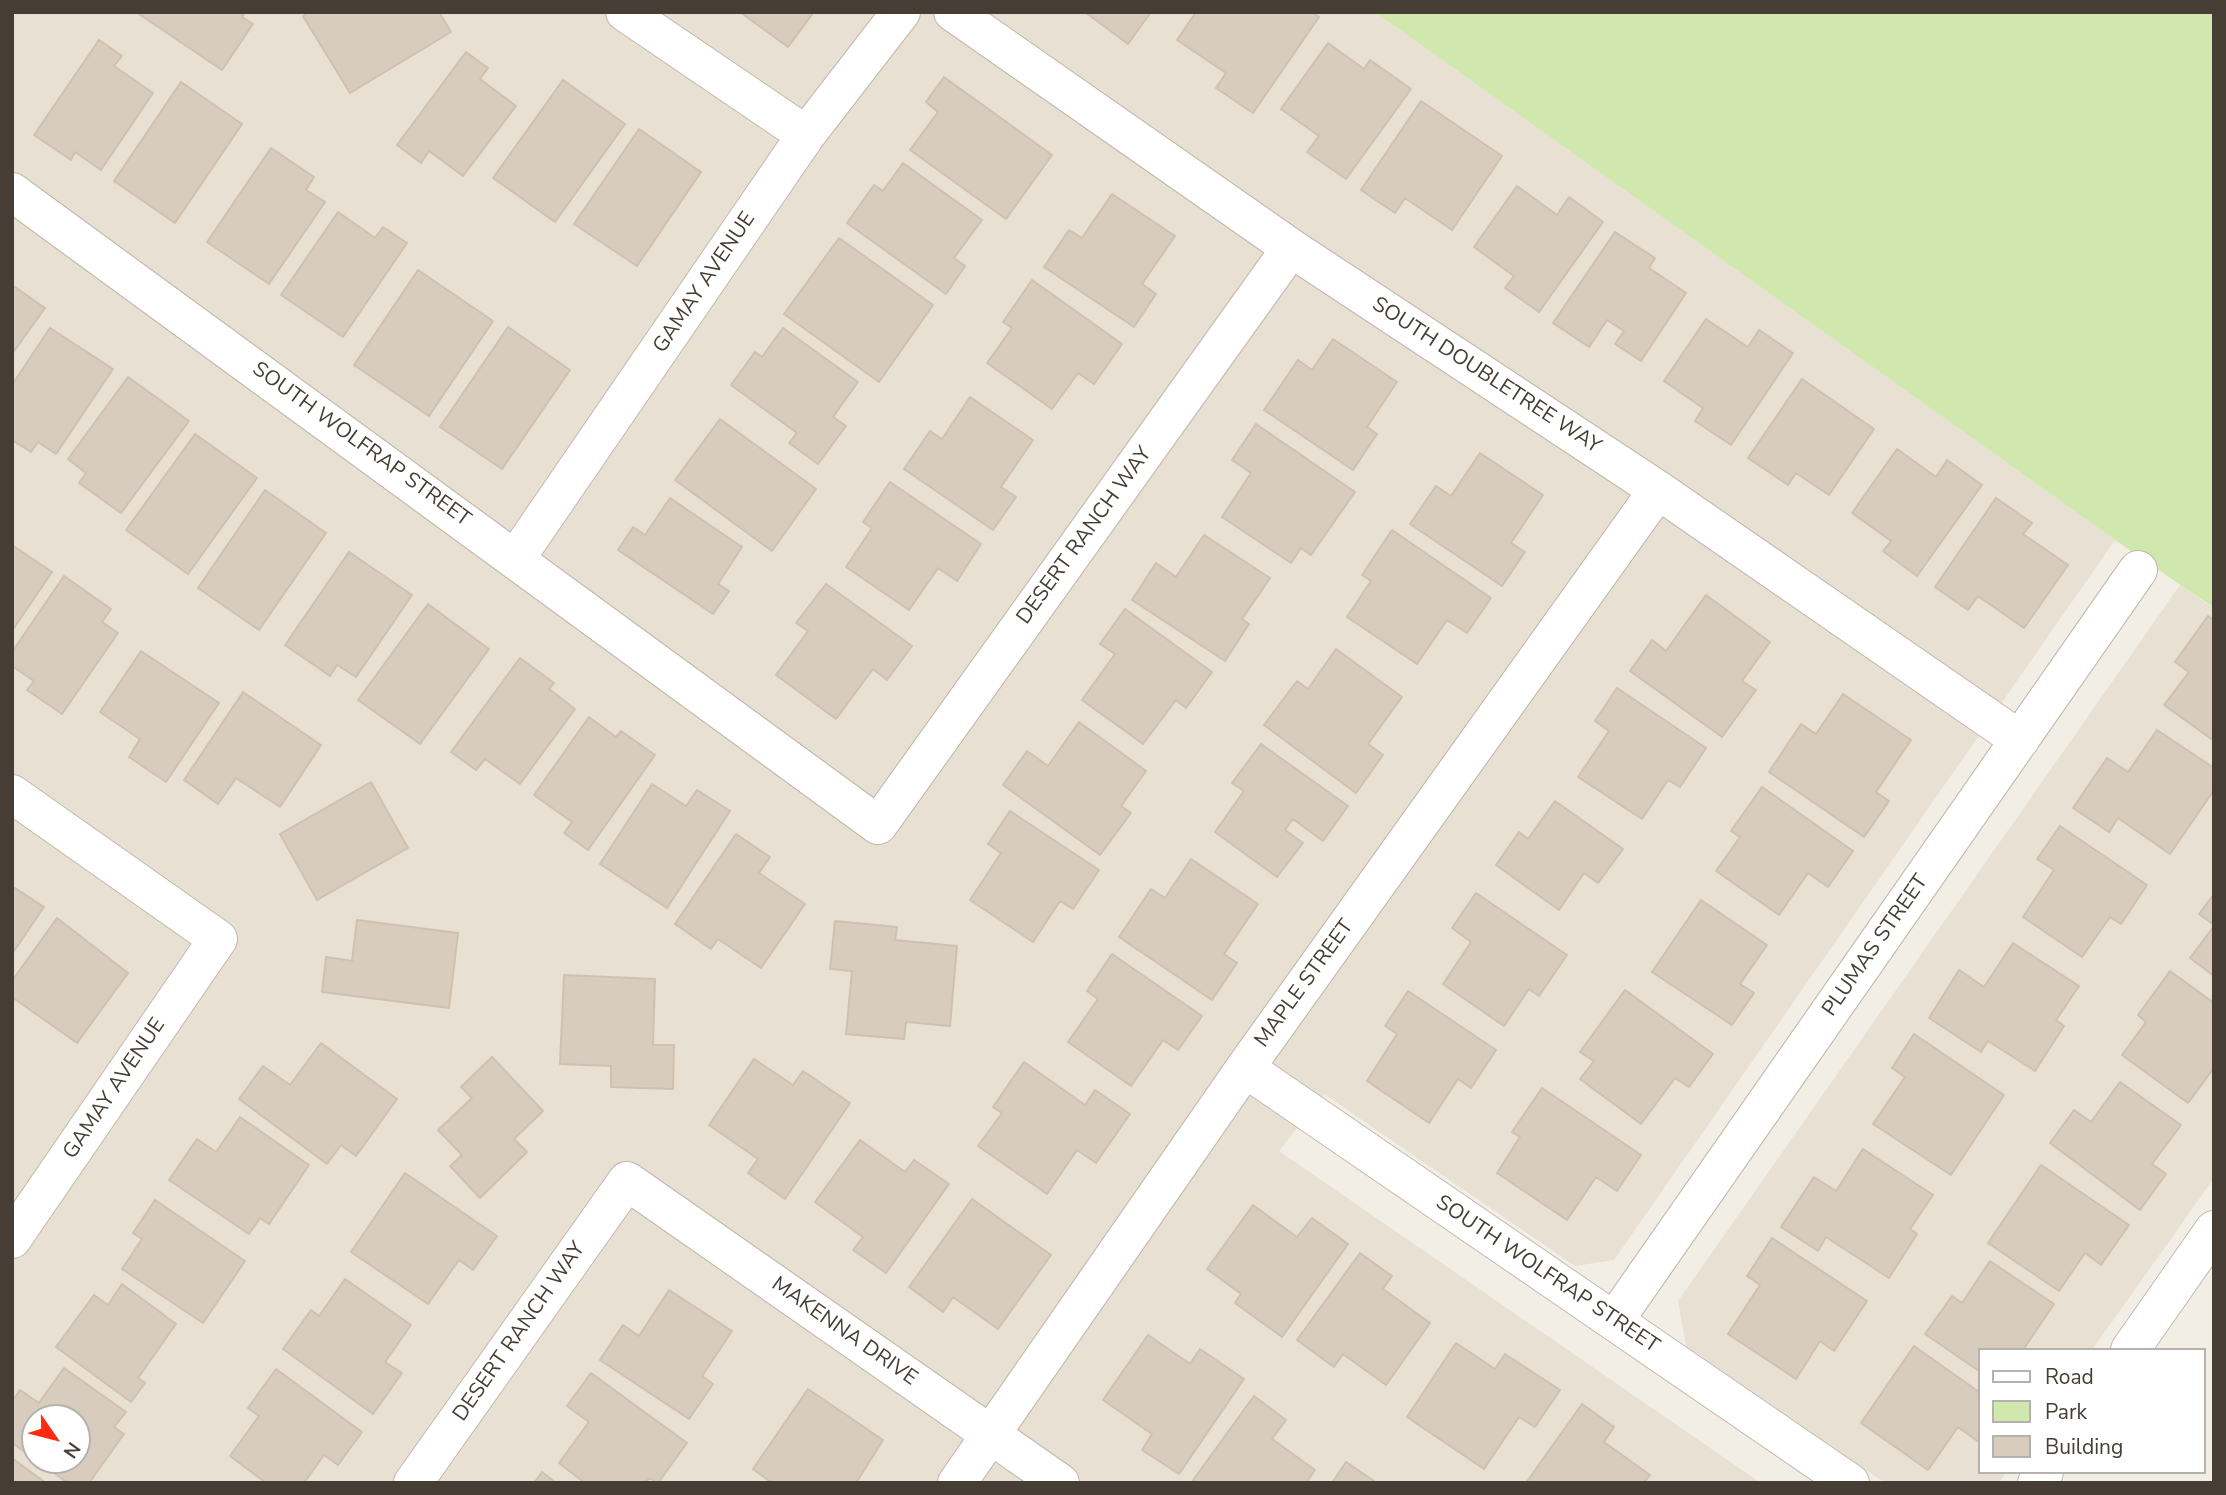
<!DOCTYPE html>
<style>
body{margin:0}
#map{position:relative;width:2226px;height:1495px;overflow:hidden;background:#f3eee5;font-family:"Nunito Sans",sans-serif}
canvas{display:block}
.frame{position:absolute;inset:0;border:14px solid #463e35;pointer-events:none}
.legend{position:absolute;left:1978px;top:1348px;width:228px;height:126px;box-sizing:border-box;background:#fff;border:2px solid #b5b2ae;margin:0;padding:9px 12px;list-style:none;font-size:21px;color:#463e35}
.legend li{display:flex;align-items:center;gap:14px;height:35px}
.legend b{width:35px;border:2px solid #b5b2ae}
.north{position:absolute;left:21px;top:1404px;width:70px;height:70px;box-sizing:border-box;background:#fff;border:2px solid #b5b2ae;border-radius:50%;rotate:125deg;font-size:19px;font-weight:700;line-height:28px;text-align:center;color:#463e35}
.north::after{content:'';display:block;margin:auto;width:24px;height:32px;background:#fe2a12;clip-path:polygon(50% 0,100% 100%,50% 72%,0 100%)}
</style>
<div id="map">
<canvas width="2226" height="1495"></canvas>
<div class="frame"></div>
<ul class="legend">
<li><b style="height:9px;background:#fff"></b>Road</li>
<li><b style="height:19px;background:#d0e8ad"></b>Park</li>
<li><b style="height:19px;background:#d8ccbe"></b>Building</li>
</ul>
<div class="north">N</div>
</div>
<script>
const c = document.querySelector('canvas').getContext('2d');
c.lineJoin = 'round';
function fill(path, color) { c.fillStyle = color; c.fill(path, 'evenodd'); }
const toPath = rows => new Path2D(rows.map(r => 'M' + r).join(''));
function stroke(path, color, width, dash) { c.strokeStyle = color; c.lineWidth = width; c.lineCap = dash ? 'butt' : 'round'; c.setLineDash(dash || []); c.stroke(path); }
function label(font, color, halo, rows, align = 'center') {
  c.font = font + ' "Nunito Sans",sans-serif'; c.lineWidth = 6; c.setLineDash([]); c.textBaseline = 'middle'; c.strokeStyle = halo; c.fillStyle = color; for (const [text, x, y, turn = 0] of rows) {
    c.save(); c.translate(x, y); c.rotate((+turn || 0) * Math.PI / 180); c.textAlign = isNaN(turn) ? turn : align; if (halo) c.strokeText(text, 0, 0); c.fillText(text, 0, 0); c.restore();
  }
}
const residential = toPath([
 [12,12,1375,12,2115,540,1614,1260,1575,1266,1324,1094,1279,1151,1761,1483,12,1483],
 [35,1418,77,1418,77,1460,35,1460],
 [2180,585,2214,609,2214,1178,2092,1350,1979,1350,1979,1472,2006,1472,1999,1483,1885,1483,1686,1346,1678,1301]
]);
const green = toPath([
 [1375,12,2214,12,2214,608,2115,540]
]);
const building = toPath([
 [136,12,245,12,242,17,253,24,222,70,136,12],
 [309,12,439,12,451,32,350,93,303,16,309,12],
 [740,12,814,12,788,47,740,12],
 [1085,12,1151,12,1128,44,1085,12],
 [1196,12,1312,12,1319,17,1253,113,1216,88,1226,73,1177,40,1196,12],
 [99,40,122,56,114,66,153,93,101,170,75,152,71,160,34,135,99,40],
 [1328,43,1364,69,1370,60,1411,89,1346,179,1307,152,1319,136,1281,109,1328,43],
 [466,52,488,68,480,79,516,106,463,176,429,151,421,163,397,145,466,52],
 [944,77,1052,155,1006,219,910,150,938,112,926,102,944,77],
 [563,80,625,124,555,222,493,178,563,80],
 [181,82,242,124,175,223,114,181,181,82],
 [1421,101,1502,156,1452,230,1405,198,1395,213,1361,190,1421,101],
 [639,129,701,172,637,266,574,224,639,129],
 [271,148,314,177,306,190,325,202,269,284,207,242,271,148],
 [903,163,982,220,954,258,965,266,946,294,847,223,874,185,883,191,903,163],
 [1517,186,1557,215,1569,197,1603,222,1539,312,1505,288,1514,276,1474,247,1517,186],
 [1112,194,1175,236,1142,284,1156,294,1134,327,1044,267,1069,230,1082,238,1112,194],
 [338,212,375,238,383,227,407,243,343,337,281,295,338,212],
 [1615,232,1655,258,1649,268,1686,293,1641,361,1615,344,1624,331,1607,320,1589,347,1553,323,1615,232],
 [839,238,933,305,879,382,784,314,839,238],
 [418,270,493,321,429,416,354,365,418,270],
 [1032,280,1122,344,1094,384,1078,373,1052,409,987,363,1012,328,1003,322,1032,280],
 [12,285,45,308,12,354,12,285],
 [1706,319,1748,347,1759,330,1793,353,1731,445,1695,421,1703,408,1664,381,1706,319],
 [508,327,570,370,502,469,440,427,508,327],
 [50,328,113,369,56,454,38,442,31,452,12,440,12,385,50,328],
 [783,328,858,382,833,417,846,426,818,464,789,443,797,433,731,385,755,352,762,357,783,328],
 [1333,339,1397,382,1367,427,1377,434,1353,470,1264,410,1298,360,1312,370,1333,339],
 [128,377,189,421,121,513,79,483,86,473,68,459,128,377],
 [1802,379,1874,429,1829,495,1796,473,1788,485,1748,458,1802,379],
 [970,397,1033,440,1001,487,1016,497,993,530,904,469,930,431,942,439,970,397],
 [720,419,816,489,772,551,675,480,720,419],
 [1256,424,1355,492,1311,555,1301,548,1291,563,1222,517,1251,473,1232,460,1256,424],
 [195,434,257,478,188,574,126,530,195,434],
 [1897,449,1936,477,1947,460,1982,485,1917,576,1883,551,1891,541,1852,513,1897,449],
 [1480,453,1543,495,1511,543,1525,552,1502,586,1410,524,1436,486,1451,496,1480,453],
 [890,482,981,544,957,581,938,568,909,610,846,567,872,528,863,522,890,482],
 [265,490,326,533,259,630,198,588,265,490],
 [670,498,742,547,718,584,729,591,713,614,618,550,633,527,645,535,670,498],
 [1996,498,2032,523,2023,534,2068,565,2024,628,1978,596,1968,610,1935,587,1996,498],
 [1392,530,1491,598,1467,633,1447,620,1417,664,1347,617,1371,581,1362,575,1392,530],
 [1204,535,1270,578,1242,619,1249,624,1225,661,1132,600,1156,563,1176,577,1204,535],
 [12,545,52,572,12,631,12,545],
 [349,552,412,595,356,677,337,665,330,676,285,645,349,552],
 [64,576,111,609,102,622,118,633,62,714,27,690,34,681,12,666,12,652,64,576],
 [826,584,912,646,887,680,873,669,836,719,776,675,808,631,796,623,826,584],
 [1706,595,1770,642,1742,681,1756,690,1722,737,1630,671,1652,640,1666,651,1706,595],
 [428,604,489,649,420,744,358,700,428,604],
 [1125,609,1212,672,1186,708,1176,700,1143,744,1082,700,1115,654,1100,644,1125,609],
 [2208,616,2214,620,2214,741,2164,705,2189,672,2175,662,2208,616],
 [1336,649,1402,697,1368,744,1383,755,1356,793,1264,725,1297,681,1308,689,1336,649],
 [141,651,219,703,166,782,129,757,140,739,100,712,141,651],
 [520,658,554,683,549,689,575,709,520,784,485,759,476,770,451,752,520,658],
 [1617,688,1706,748,1680,787,1668,780,1642,819,1578,777,1609,731,1595,721,1617,688],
 [243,692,321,745,280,807,236,778,218,804,184,780,243,692],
 [1843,694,1911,740,1876,792,1889,801,1864,837,1769,772,1801,724,1816,734,1843,694],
 [589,717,616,737,621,731,655,755,588,850,564,833,572,822,534,795,589,717],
 [1079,722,1146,771,1121,806,1131,813,1100,855,1003,785,1027,751,1048,766,1079,722],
 [2157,730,2214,768,2214,790,2170,854,2118,818,2109,832,2073,808,2107,758,2128,772,2157,730],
 [1261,744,1348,806,1323,841,1293,819,1285,830,1303,843,1277,877,1215,832,1244,791,1232,783,1261,744],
 [371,782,408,848,317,900,280,834,371,782],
 [652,784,686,806,697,790,730,811,667,908,600,864,652,784],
 [1762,787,1853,851,1828,887,1808,873,1779,915,1716,871,1740,837,1731,831,1762,787],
 [1555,801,1623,849,1598,883,1584,873,1559,910,1496,865,1519,832,1528,839,1555,801],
 [1010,811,1099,870,1073,909,1060,901,1033,942,970,900,1001,853,988,844,1010,811],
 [2060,826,2147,885,2121,924,2110,917,2082,957,2023,917,2054,870,2037,859,2060,826],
 [736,834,770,857,759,873,805,904,761,968,718,939,711,949,675,924,736,834],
 [1191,859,1258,904,1224,954,1237,963,1212,1000,1119,937,1151,889,1165,898,1191,859],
 [12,886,44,907,12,954,12,886],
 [1476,893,1567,955,1539,996,1529,989,1504,1026,1443,984,1471,942,1452,928,1476,893],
 [2214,894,2214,925,2199,914,2214,894],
 [1701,900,1767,945,1740,984,1754,993,1732,1025,1652,972,1701,900],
 [57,918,128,973,77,1043,12,997,12,981,57,918],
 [357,920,458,933,449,1008,322,992,326,957,352,961,357,920],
 [835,921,897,927,895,940,957,946,950,1026,906,1022,904,1039,846,1034,852,971,830,969,835,921],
 [2214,926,2214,976,2190,958,2214,926],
 [2013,943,2079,986,2056,1020,2064,1026,2035,1071,1988,1041,1981,1052,1929,1018,1959,970,1984,987,2013,943],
 [1112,954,1202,1016,1178,1050,1163,1040,1131,1086,1068,1042,1098,999,1087,991,1112,954],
 [2170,971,2214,1003,2214,1068,2188,1103,2122,1055,2146,1022,2138,1015,2170,971],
 [564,975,655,979,653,1045,674,1045,673,1089,611,1087,611,1066,560,1064,564,975],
 [1625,990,1713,1054,1689,1087,1675,1078,1641,1124,1580,1079,1594,1061,1580,1052,1625,990],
 [1408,991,1496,1050,1471,1088,1458,1079,1429,1123,1367,1081,1397,1034,1385,1026,1408,991],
 [1914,1034,2004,1095,1951,1175,1873,1124,1905,1077,1892,1068,1914,1034],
 [321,1043,397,1099,356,1156,341,1145,327,1164,239,1099,263,1066,290,1085,321,1043],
 [492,1057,543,1111,514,1139,527,1152,480,1198,450,1166,462,1155,438,1130,472,1098,461,1087,492,1057],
 [754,1059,793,1085,803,1071,850,1103,785,1199,748,1173,758,1159,709,1125,754,1059],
 [1024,1062,1085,1105,1095,1090,1130,1114,1096,1163,1077,1150,1047,1194,978,1146,1002,1113,993,1107,1024,1062],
 [2120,1082,2181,1125,2152,1164,2166,1174,2140,1210,2050,1143,2074,1110,2091,1122,2120,1082],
 [1542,1088,1641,1155,1617,1191,1596,1177,1567,1220,1497,1173,1520,1137,1512,1132,1542,1088],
 [240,1117,309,1165,269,1224,260,1218,249,1234,169,1180,197,1139,216,1152,240,1117],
 [860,1140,905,1172,914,1160,949,1184,886,1273,853,1250,863,1237,815,1202,860,1140],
 [1863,1149,1933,1195,1910,1229,1917,1234,1889,1278,1826,1237,1818,1251,1781,1227,1814,1177,1836,1191,1863,1149],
 [2041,1165,2129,1225,2101,1265,2085,1253,2059,1291,1988,1243,2041,1165],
 [405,1173,497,1236,473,1270,459,1260,428,1304,351,1252,405,1173],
 [972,1199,1051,1255,998,1329,953,1297,943,1312,909,1287,972,1199],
 [155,1200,245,1261,203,1323,122,1269,142,1239,133,1233,155,1200],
 [1253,1205,1297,1237,1312,1218,1348,1244,1282,1337,1235,1303,1241,1294,1207,1269,1253,1205],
 [1772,1238,1867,1301,1834,1351,1820,1341,1796,1379,1728,1334,1760,1285,1747,1276,1772,1238],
 [1360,1253,1392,1276,1383,1289,1430,1323,1386,1385,1343,1354,1334,1367,1297,1340,1360,1253],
 [1990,1261,2054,1304,2023,1350,1979,1350,1979,1371,1925,1334,1952,1296,1962,1303,1990,1261],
 [345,1279,411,1325,385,1362,402,1373,373,1414,283,1349,311,1310,319,1316,345,1279],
 [122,1284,176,1324,138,1378,145,1383,131,1402,56,1347,94,1295,108,1305,122,1284],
 [669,1290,732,1331,702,1376,713,1384,689,1419,600,1360,623,1325,639,1336,669,1290],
 [1148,1335,1190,1364,1200,1349,1244,1379,1179,1474,1142,1450,1152,1434,1103,1400,1148,1335],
 [1456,1343,1495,1369,1505,1354,1560,1390,1535,1427,1519,1417,1484,1469,1407,1417,1456,1343],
 [1914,1346,1979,1392,1979,1442,1958,1427,1928,1470,1861,1423,1914,1346],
 [64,1368,126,1412,114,1427,124,1434,89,1483,68,1483,36,1460,77,1460,77,1418,35,1418,35,1459,12,1443,12,1401,20,1390,39,1403,64,1368],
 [276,1369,362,1432,338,1465,324,1455,304,1483,266,1483,230,1456,259,1416,248,1408,276,1369],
 [591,1373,687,1443,658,1483,649,1478,645,1483,585,1483,559,1463,589,1422,567,1406,591,1373],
 [808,1389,883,1440,856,1483,772,1483,753,1469,808,1389],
 [1254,1396,1286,1420,1272,1439,1315,1470,1306,1483,1191,1483,1254,1396],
 [1582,1404,1614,1427,1604,1442,1650,1475,1644,1483,1526,1483,1582,1404],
 [12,1458,46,1483,12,1483,12,1458],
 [1346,1462,1377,1483,1332,1483,1346,1462],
 [542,1472,556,1483,534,1483,542,1472]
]);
const street = toPath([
 [625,12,806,135],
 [953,12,1291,248,1658,490,2020,740],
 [12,192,878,825,1291,248],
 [516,558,806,135,901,12],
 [12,794,218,939,12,1239],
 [1245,1068,1850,1483],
 [1614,1321,2138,570],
 [2130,1350,2214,1230],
 [413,1483,627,1181,1060,1483],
 [957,1483,1245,1068,1658,490],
 [2037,1483,2044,1472]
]);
const streetNames = [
 ["GAMAY AVENUE",705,283,-56],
 ["SOUTH DOUBLETREE WAY",1486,376,33],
 ["SOUTH WOLFRAP STREET",361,445,36],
 ["DESERT RANCH WAY",1085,536,-54],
 ["PLUMAS STREET",1876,946,-55],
 ["MAPLE STREET",1305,984,-54],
 ["GAMAY AVENUE",115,1089,-56],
 ["SOUTH WOLFRAP STREET",1547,1275,34],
 ["DESERT RANCH WAY",520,1332,-55],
 ["MAKENNA DRIVE",844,1332,35]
];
fill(residential, '#e7e0d3');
fill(green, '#d0e8ad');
fill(building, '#d8ccbe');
stroke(building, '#d0c1ae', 2);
stroke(street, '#c2b8ab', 40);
stroke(street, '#fff', 38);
label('21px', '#463e35', '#fff', streetNames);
</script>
